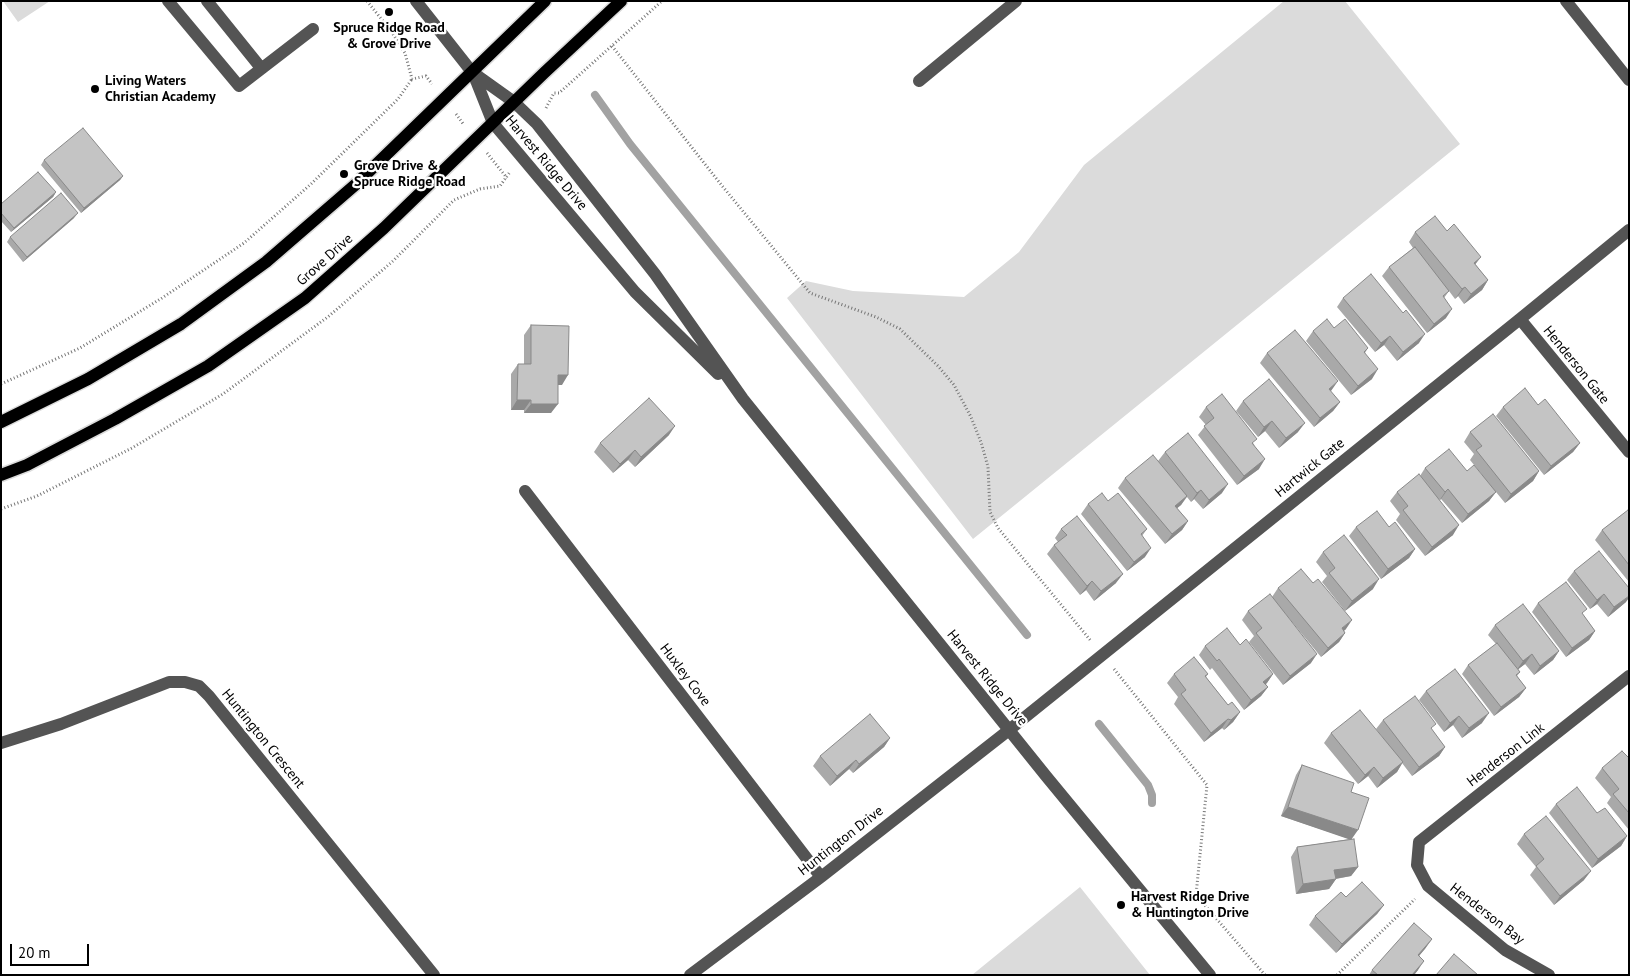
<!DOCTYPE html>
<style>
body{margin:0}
#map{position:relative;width:1630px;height:976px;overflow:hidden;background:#fff;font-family:"PT Sans",sans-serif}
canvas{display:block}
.frame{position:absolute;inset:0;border:2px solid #000;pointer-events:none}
.scale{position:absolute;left:10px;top:944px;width:79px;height:22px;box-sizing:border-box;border:2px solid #000;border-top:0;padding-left:6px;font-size:15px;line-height:18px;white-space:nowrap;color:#000;-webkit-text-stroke:4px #fff;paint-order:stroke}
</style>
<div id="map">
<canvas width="1630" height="976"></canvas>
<div class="frame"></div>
<div class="scale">20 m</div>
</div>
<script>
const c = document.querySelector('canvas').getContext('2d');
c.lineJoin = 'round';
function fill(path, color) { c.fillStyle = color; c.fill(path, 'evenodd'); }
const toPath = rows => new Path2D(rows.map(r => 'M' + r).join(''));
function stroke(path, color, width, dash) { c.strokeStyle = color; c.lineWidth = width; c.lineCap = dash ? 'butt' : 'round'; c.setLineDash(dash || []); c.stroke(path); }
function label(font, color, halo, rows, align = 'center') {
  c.font = font + ' "PT Sans",sans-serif'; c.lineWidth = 4.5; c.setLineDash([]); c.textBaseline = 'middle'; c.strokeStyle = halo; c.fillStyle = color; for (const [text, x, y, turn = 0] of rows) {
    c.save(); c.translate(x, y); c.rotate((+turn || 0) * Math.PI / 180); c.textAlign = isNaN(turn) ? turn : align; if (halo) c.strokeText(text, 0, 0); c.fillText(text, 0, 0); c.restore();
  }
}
const green = toPath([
 [3,1,50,1,18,22],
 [1284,1,1345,1,1460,144,973,539,787,298,806,281,853,291,964,297,1019,252,1084,165],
 [1080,887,1150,975,972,975]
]);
const stream = toPath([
 [595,95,630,144,1027,635],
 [1099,724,1148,785,1152,795,1152,803]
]);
const path = toPath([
 [367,1,391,31,405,53,412,79,426,76,432,84],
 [612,46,719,182,810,293,876,317,900,329,938,366,954,385,971,417,981,442,988,467,990,512,998,528,1091,641],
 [546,108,554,93,559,93,662,1],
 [456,114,464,125],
 [487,153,507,178],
 [1,384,80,348,162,298,244,243,311,184,398,99,412,79],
 [1,509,37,496,132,448,223,394,329,316,393,261,454,200,480,189,500,186,510,172],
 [1114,669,1207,785,1196,895,1265,975],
 [1337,975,1415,899]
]);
const minor = toPath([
 [168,1,239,86,313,29],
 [207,1,261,68],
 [416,1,472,72,514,102,537,124,655,274,743,399,1046,776,1210,975],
 [1566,1,1629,80],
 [473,73,493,123,635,292,718,374],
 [919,81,1016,1],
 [1520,319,1629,452],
 [525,491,821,877],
 [1,743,61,724,169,682,185,682,199,686,209,696,434,975],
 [690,975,821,877,1009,730,1520,319,1629,230],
 [1549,975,1505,950,1428,886,1417,865,1419,842,1629,676]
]);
const major = toPath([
 [1,422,88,379,181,324,266,262,355,185,545,1],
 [1,475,27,465,115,419,208,366,305,298,384,228,544,73,621,1]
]);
const wall = toPath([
 [44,160,123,176,120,180,81,213,41,165],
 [56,192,53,197,11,232,1,221,1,204],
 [74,218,23,262,7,242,10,237],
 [1415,232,1476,265,1488,280,1482,290,1464,304,1458,296,1455,299,1449,291,1444,298,1446,318,1427,333,1382,276,1389,267,1413,248,1409,242],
 [1343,298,1419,343,1397,361,1384,345,1375,352,1337,307],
 [531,325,562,385,558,385,551,413,524,413,524,410,511,410,511,374,518,364,524,364,524,335],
 [1334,328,1368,348,1365,353,1372,379,1351,395,1306,341,1313,331],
 [1267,353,1330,391,1340,402,1333,411,1314,427,1260,363],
 [1243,401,1298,432,1279,448,1265,431,1258,437,1236,411],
 [1538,405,1580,443,1573,452,1544,475,1496,416,1503,407],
 [1206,407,1254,444,1259,469,1237,485,1198,435,1206,425,1199,417],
 [1470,432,1539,471,1533,481,1505,503,1496,492,1489,501,1462,523,1441,499,1439,500,1453,535,1425,556,1396,520,1400,514,1390,501,1397,492,1420,476,1425,468,1467,471,1483,476,1470,460,1474,454,1464,442],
 [669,435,635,467,628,460,613,473,594,452,600,443],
 [1165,452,1222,493,1203,509,1194,499,1191,502,1187,497,1181,505,1177,508,1188,521,1182,530,1165,544,1118,488,1125,478,1158,461],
 [1108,501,1147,529,1142,536,1145,557,1127,571,1081,514,1088,504],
 [1629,510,1629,582,1595,540,1602,530],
 [1356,527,1389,527,1415,549,1409,558,1381,579,1349,536],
 [1061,529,1116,583,1094,601,1086,590,1080,595,1047,554,1054,545,1058,542,1055,538],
 [1323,552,1373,589,1345,611,1322,582,1327,576,1316,562],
 [1574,571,1626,602,1608,617,1597,604,1590,609,1567,580],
 [1278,588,1346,629,1344,631,1345,633,1339,642,1321,657,1283,611,1311,663,1283,685,1249,642,1254,636,1242,620,1248,611,1272,597],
 [1538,603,1583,615,1595,631,1589,640,1566,657,1532,612],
 [1495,625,1559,651,1553,660,1534,675,1525,664,1518,669,1520,672,1517,676,1526,688,1519,697,1494,716,1462,674,1468,665,1496,644,1488,635],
 [1240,645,1273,674,1266,684,1268,687,1261,696,1244,710,1212,668,1210,670,1199,655,1205,646],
 [1174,674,1208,674,1206,677,1228,705,1240,712,1233,722,1224,730,1222,728,1204,742,1174,704,1178,697,1167,683],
 [1426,691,1482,723,1462,738,1453,725,1444,732,1419,700],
 [1383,720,1432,730,1445,747,1439,756,1412,776,1402,763,1397,772,1377,788,1368,776,1358,784,1324,743,1331,733,1383,738,1376,729],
 [890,738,884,747,853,773,849,769,830,786,813,766,820,756],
 [1629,758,1629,830,1607,803,1611,797,1595,778,1602,768],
 [1302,765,1351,792,1352,839,1358,867,1351,876,1336,879,1329,889,1296,894,1291,857,1297,847,1350,839,1281,816,1296,775],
 [1556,804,1597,813,1627,836,1621,846,1592,868,1549,813],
 [1524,834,1584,880,1554,905,1530,875,1536,867,1517,844],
 [1346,897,1384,905,1377,914,1336,953,1309,925,1315,916],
 [1432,939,1419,956,1418,970,1414,975,1369,975,1372,970]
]);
const shadedWall = toPath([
 [123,176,120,180,81,213,84,208],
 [56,192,53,197,11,232,14,228],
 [78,213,74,218,23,262,27,257],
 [1481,257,1474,266,1474,263],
 [1488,280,1482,290,1464,304,1471,294],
 [1465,287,1458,296,1455,299,1462,289],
 [1452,309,1446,318,1427,333,1434,324],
 [1425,334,1419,343,1397,361,1403,352],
 [1390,336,1384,345,1375,352,1381,343],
 [1378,369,1372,379,1351,395,1358,386],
 [558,375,568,375,562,385,551,385],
 [1338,381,1331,391,1322,398,1329,389],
 [517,400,531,400,524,410,511,410],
 [1340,402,1333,411,1314,427,1320,418],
 [531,404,558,404,551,413,524,413],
 [1272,421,1265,431,1258,437,1264,427],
 [1305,423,1298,432,1279,448,1286,438],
 [675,426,669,435,635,467,641,457],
 [1580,443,1573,452,1544,475,1551,466],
 [635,450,628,460,613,473,620,464],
 [1265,459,1259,469,1237,485,1244,476],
 [1539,471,1533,481,1505,503,1511,494],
 [1228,484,1222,493,1203,509,1209,500],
 [1448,489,1441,499,1439,501,1445,492],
 [1201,490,1194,499,1191,502,1197,493],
 [1496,492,1489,501,1462,523,1468,514],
 [1187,496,1181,505,1169,515,1175,506],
 [1188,521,1182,530,1165,544,1172,534],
 [1459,525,1453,535,1425,556,1432,547],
 [1151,548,1145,557,1127,571,1134,562],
 [1415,549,1409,558,1381,579,1388,569],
 [1123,574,1116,583,1094,601,1101,591],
 [1379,579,1373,589,1345,611,1352,601],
 [1092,581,1086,590,1080,595,1087,586],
 [1604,594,1597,604,1590,609,1597,600],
 [1629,596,1629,598,1626,602,1608,617,1614,607],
 [1352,620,1346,629,1335,638,1342,628],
 [1595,631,1589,640,1566,657,1572,648],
 [1345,633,1339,642,1321,657,1328,648],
 [1559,651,1553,660,1534,675,1540,666],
 [1317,654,1311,663,1283,685,1290,676],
 [1532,654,1525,664,1516,671,1523,661],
 [1273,674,1267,683,1257,691,1263,682],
 [1268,687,1261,696,1244,710,1251,700],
 [1526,688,1519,697,1494,716,1501,707],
 [1240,712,1233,722,1224,730,1231,720],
 [1489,713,1482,723,1462,738,1469,728],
 [1459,716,1453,725,1444,732,1450,723],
 [1228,719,1222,728,1204,742,1211,733],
 [890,738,884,747,853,773,859,764],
 [1445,747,1439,756,1412,776,1419,767],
 [856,760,849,769,830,786,837,776],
 [1403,762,1397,772,1377,788,1383,778],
 [1374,767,1368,776,1358,784,1365,775],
 [1288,807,1358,830,1351,840,1281,816],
 [1627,836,1621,846,1592,868,1598,859],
 [1358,867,1351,876,1328,880,1334,870],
 [1591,871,1584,880,1554,905,1560,896],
 [1336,879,1329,889,1296,894,1303,884],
 [1384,905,1377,914,1336,953,1342,944],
 [1432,939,1425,949,1411,965,1418,955],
 [1424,961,1418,970,1414,975,1412,975]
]);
const building = toPath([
 [83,128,123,176,84,208,44,160,83,128],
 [38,172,56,192,14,228,1,213,1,204,38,172],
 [61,193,78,213,27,257,10,237,61,193],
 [1435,216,1447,231,1454,224,1481,257,1474,263,1488,280,1471,294,1465,287,1462,289,1415,232,1435,216],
 [1415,247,1449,291,1443,296,1452,309,1434,324,1389,267,1415,247],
 [1371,274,1403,313,1406,310,1425,334,1403,352,1390,336,1381,343,1343,298,1371,274],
 [1327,319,1334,328,1345,319,1368,348,1364,352,1378,369,1358,386,1313,331,1327,319],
 [531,325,569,326,568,375,558,375,558,404,531,404,531,400,517,400,518,364,531,364,531,325],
 [1295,330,1338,381,1329,389,1340,402,1320,418,1267,353,1295,330],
 [1269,379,1305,423,1286,438,1272,421,1264,427,1243,401,1269,379],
 [1525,388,1538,405,1545,399,1580,443,1551,466,1503,407,1525,388],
 [1222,394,1257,439,1252,443,1265,459,1244,476,1204,426,1214,418,1206,407,1222,394],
 [649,398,675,426,641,457,635,450,620,464,600,443,649,398],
 [1493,414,1539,471,1511,494,1476,450,1482,446,1470,432,1493,414],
 [1188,433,1228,484,1209,500,1201,490,1197,493,1165,452,1188,433],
 [1449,449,1467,471,1474,465,1496,492,1468,514,1448,489,1445,492,1425,468,1449,449],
 [1153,455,1187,496,1175,506,1188,521,1172,534,1125,478,1153,455],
 [1419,474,1459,525,1432,547,1403,510,1408,506,1397,492,1419,474],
 [1102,493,1108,501,1118,493,1147,529,1141,534,1151,548,1134,562,1088,504,1102,493],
 [1628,510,1629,510,1629,565,1602,530,1628,510],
 [1377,511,1389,527,1395,522,1415,549,1388,569,1356,527,1377,511],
 [1077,516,1123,574,1101,591,1092,581,1087,586,1054,545,1067,535,1061,529,1077,516],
 [1344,535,1379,579,1352,601,1329,573,1335,568,1323,552,1344,535],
 [1599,551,1629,588,1629,596,1614,607,1604,594,1597,600,1574,571,1599,551],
 [1301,569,1313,583,1318,579,1352,620,1342,628,1345,633,1328,648,1278,588,1301,569],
 [1566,582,1587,609,1582,613,1595,631,1572,648,1538,603,1566,582],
 [1270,594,1317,654,1290,676,1256,633,1262,628,1248,611,1270,594],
 [1523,604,1559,651,1540,666,1532,654,1523,661,1495,625,1523,604],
 [1227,628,1240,645,1246,639,1273,674,1263,682,1268,687,1251,700,1219,659,1217,661,1205,646,1227,628],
 [1497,643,1520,672,1516,675,1526,688,1501,707,1468,665,1497,643],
 [1194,657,1208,674,1205,676,1228,705,1232,702,1240,712,1231,720,1228,719,1211,733,1181,694,1186,690,1174,674,1194,657],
 [1455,669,1489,713,1469,728,1459,716,1450,723,1426,691,1455,669],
 [1415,696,1436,724,1431,728,1445,747,1419,767,1383,720,1415,696],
 [1360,710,1403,762,1383,778,1374,767,1365,775,1331,733,1360,710],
 [870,714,890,738,859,764,856,760,837,776,820,756,870,714],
 [1622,751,1629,758,1629,813,1613,794,1619,789,1602,768,1622,751],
 [1302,765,1354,783,1351,792,1369,798,1358,830,1288,807,1302,765],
 [1577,787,1597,813,1605,808,1627,836,1598,859,1556,804,1577,787],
 [1546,816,1591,871,1560,896,1536,866,1544,859,1524,834,1546,816],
 [1354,839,1358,867,1334,870,1336,879,1303,884,1297,847,1354,839],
 [1362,882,1384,905,1342,944,1315,916,1341,892,1346,897,1362,882],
 [1414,923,1432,939,1418,955,1424,961,1412,975,1378,975,1372,970,1414,923],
 [1454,954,1478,975,1436,975,1454,954]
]);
const markers = [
 [389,12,5,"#000"],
 [95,89,5,"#000"],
 [344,174,5,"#000"],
 [1121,905,5,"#000"]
];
const poiNames = [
 ["Spruce Ridge Road",389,28,"center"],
 ["& Grove Drive",389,44,"center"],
 ["Living Waters",105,81],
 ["Christian Academy",105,97],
 ["Grove Drive &",354,166],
 ["Spruce Ridge Road",354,182],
 ["Harvest Ridge Drive",1131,897],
 ["& Huntington Drive",1131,913]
];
const streetNames = [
 ["Harvest Ridge Drive",546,163,50],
 ["Grove Drive",325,260,-42],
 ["Henderson Gate",1576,365,51],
 ["Hartwick Gate",1310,468,-39],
 ["Huxley Cove",685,675,53],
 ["Harvest Ridge Drive",987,678,51],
 ["Huntington Crescent",263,739,51],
 ["Henderson Link",1506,755,-38],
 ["Huntington Drive",841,841,-38],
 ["Henderson Bay",1487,914,38]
];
fill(green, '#dbdbdb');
stroke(stream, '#a2a2a2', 8);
stroke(major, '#dbdbdb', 15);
stroke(path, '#767676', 3, [1, 2.5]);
stroke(minor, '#545454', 12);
stroke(major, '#000', 12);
fill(wall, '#a9a9a9');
fill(shadedWall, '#898989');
fill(building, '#c4c4c4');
stroke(building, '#898989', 1);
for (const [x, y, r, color] of markers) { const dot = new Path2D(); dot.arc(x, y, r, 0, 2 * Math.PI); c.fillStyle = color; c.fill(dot); stroke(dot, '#fff', 2); }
label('bold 14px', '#000', '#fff', poiNames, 'left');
label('14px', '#000', '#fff', streetNames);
</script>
